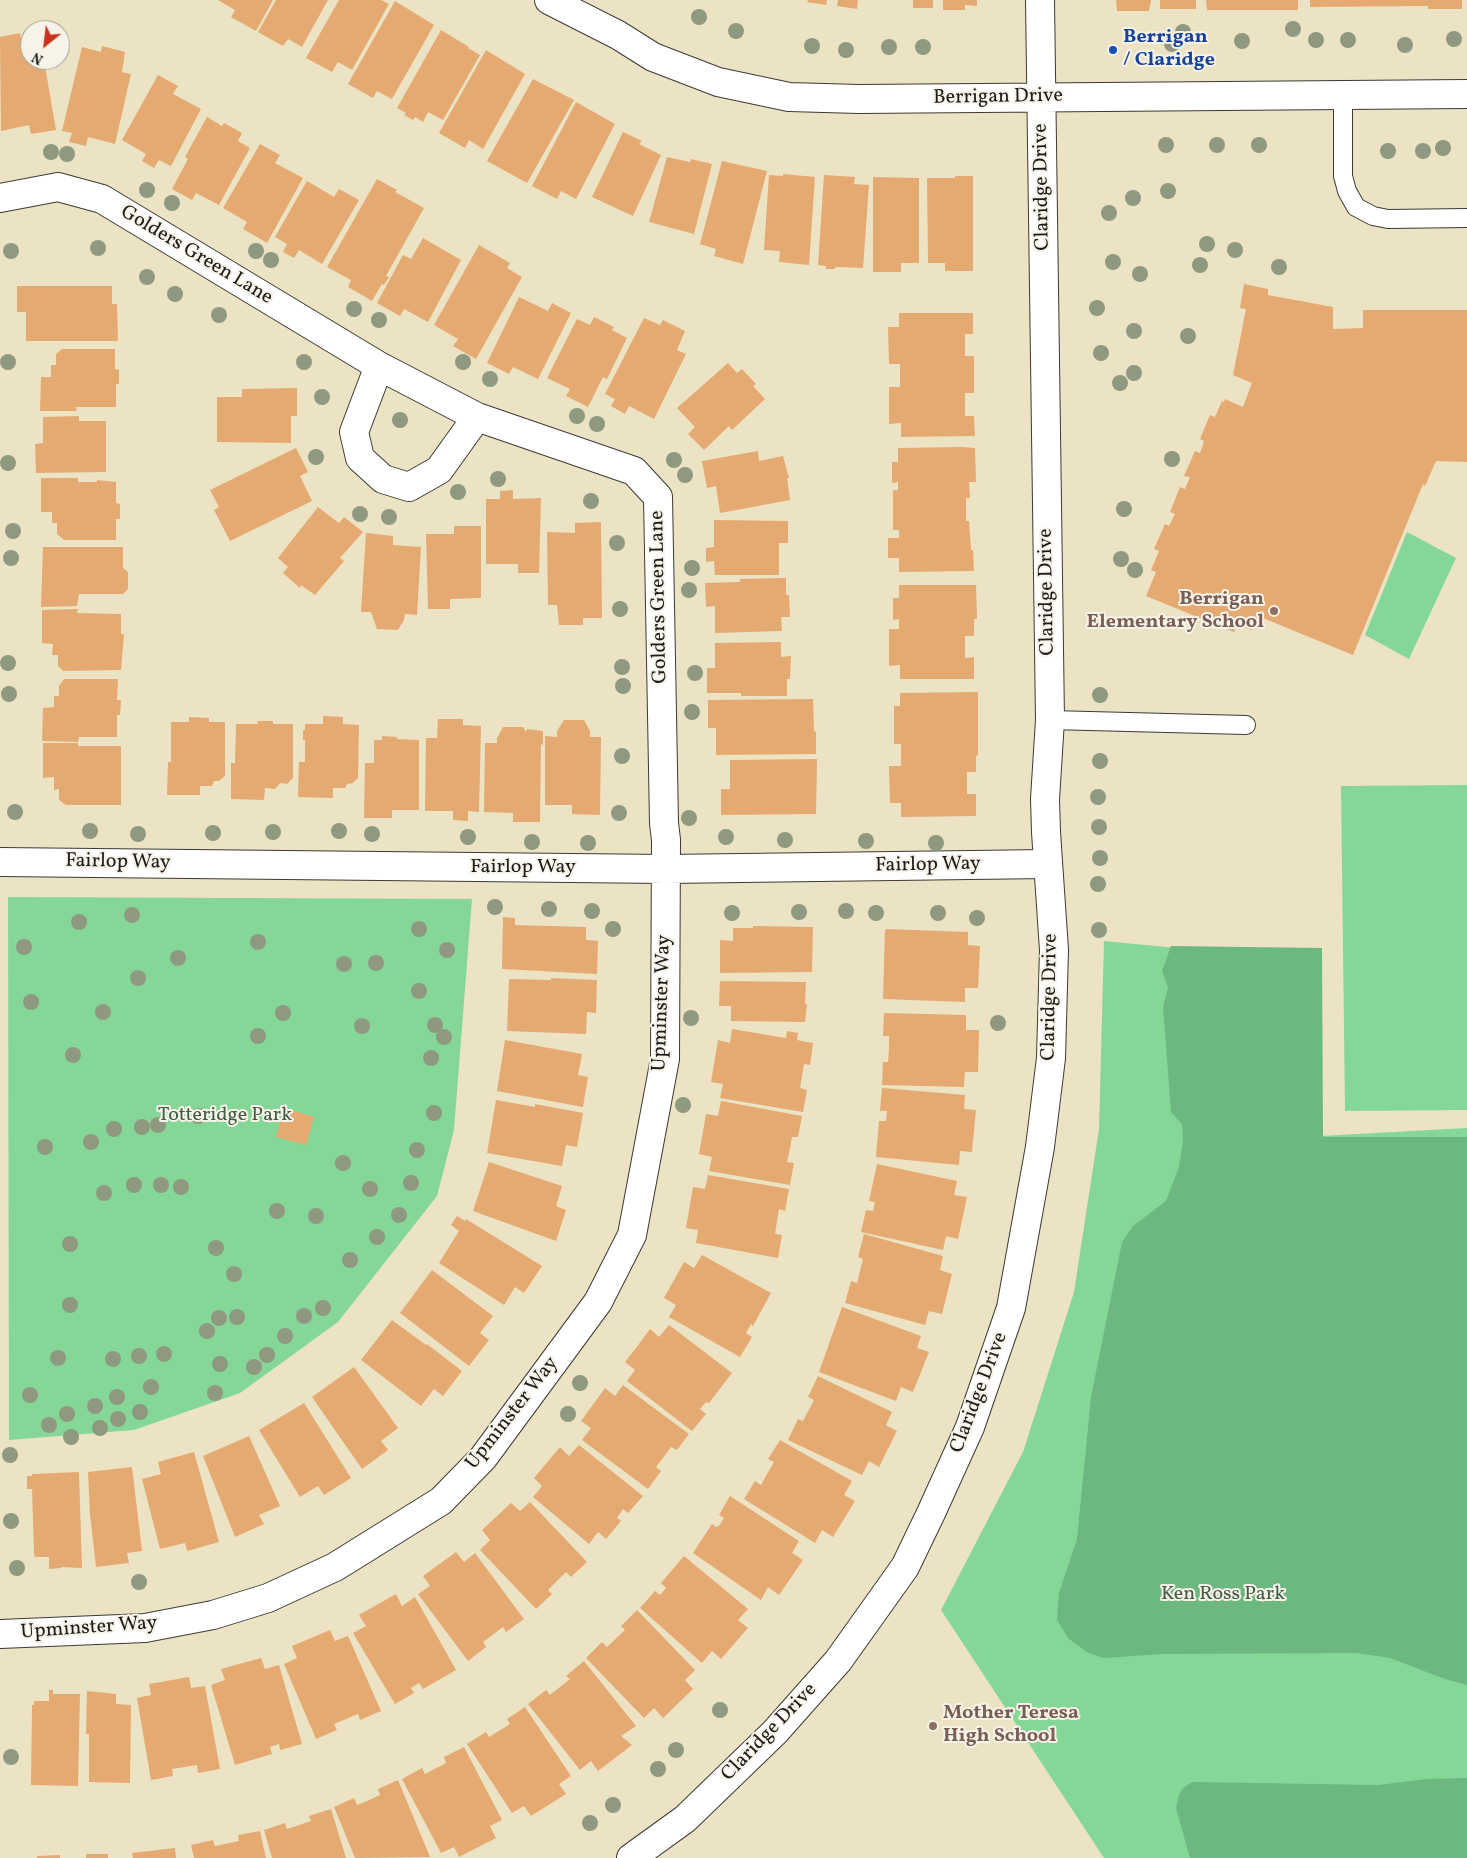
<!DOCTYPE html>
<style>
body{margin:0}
#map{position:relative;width:1467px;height:1858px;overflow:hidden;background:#ece3c4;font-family:Vollkorn,serif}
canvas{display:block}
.north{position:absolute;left:20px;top:20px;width:50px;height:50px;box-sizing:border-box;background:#f7f3e8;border:1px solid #9f9d96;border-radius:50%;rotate:209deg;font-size:14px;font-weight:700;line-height:20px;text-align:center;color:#1c1c1c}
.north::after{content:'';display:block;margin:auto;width:18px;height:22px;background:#c8321e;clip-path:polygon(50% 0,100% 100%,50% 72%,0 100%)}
</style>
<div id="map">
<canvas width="1467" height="1858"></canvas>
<div class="north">N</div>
</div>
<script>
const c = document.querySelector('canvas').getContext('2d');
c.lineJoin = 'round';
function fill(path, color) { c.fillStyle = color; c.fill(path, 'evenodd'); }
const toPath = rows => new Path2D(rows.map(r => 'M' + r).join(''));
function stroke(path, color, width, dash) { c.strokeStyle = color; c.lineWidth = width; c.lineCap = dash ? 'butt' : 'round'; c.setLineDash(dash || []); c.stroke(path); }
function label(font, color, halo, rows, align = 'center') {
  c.font = font + ' Vollkorn,serif'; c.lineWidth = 4; c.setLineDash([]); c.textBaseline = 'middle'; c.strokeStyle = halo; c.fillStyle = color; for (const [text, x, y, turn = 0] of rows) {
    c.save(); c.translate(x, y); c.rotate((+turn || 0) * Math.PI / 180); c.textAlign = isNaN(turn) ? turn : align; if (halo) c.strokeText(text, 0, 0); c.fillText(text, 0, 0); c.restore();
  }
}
const green = toPath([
 [1407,532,1456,558,1409,659,1365,635],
 [1467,785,1467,1110,1345,1111,1341,786],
 [8,897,472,899,454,1130,437,1196,338,1322,240,1393,134,1430,9,1440],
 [1104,941,1311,961,1321,1136,1467,1128,1467,1858,1104,1858,941,1610,1023,1452,1074,1292,1099,1129]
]);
const forest = toPath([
 [1171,946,1322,948,1323,1137,1467,1137,1467,1685,1445,1679,1390,1658,1356,1653,1162,1654,1104,1658,1088,1653,1068,1638,1057,1620,1059,1593,1077,1539,1091,1397,1122,1242,1133,1226,1166,1201,1179,1167,1183,1139,1182,1124,1171,1112,1163,1007,1168,988,1162,971],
 [1467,1778,1467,1858,1190,1858,1176,1808,1179,1795,1183,1788,1192,1782,1378,1785,1426,1779]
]);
const building = toPath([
 [218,0,273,0,256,31,231,17,235,10],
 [276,0,328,0,302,47,288,39,283,46,258,32],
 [339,0,381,0,389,4,352,70,338,62,332,72,306,58],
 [808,0,827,0,826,5,807,2],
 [838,0,858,0,857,9,837,6],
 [913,0,933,0,933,8,913,8],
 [943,0,977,0,977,6,965,5,965,10,943,10],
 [1116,0,1151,0,1149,11,1117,11],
 [1160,0,1196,0,1196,9,1160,9],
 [1206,0,1298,0,1298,10,1207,10],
 [1310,0,1462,0,1462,9,1428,9,1428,6,1310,7],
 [395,1,434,25,392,99,377,91,373,98,348,84],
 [441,30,469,47,468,48,480,55,443,120,428,112,423,122,415,117,413,120,404,115,406,113,397,108],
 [20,33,21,39,30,37,30,60,44,60,56,130,31,134,29,125,1,131,0,37],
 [102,46,125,52,122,72,131,74,115,144,88,137,86,146,69,142,72,133,62,131,82,47,101,52],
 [486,50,525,74,483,149,469,140,465,148,439,133],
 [158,75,178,86,173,94,201,109,171,166,159,160,154,168,142,161,146,154,122,140],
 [533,79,574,100,527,183,487,161],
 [576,102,615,124,576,199,561,191,557,199,532,186],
 [207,117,222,126,224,123,242,133,238,141,250,148,219,205,196,193,192,200,172,189,188,159,185,157],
 [623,132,642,141,639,144,661,155,633,216,592,197],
 [260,144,280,155,275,163,303,178,267,243,243,229,247,222,223,208],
 [667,157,690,162,691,159,712,164,694,234,649,222],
 [722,161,767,171,743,264,714,256,716,249,700,244],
 [783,174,815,177,809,265,779,262,780,251,764,250,769,175,783,176],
 [824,175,855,177,854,184,869,185,863,268,835,267,835,269,826,269,826,266,818,265],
 [955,176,973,176,973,271,945,271,945,263,928,263,927,178,955,178],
 [873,177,919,178,919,263,901,263,901,272,873,272],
 [377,179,397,190,395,192,424,208,386,276,389,277,384,285,382,284,372,301,348,287,351,280,327,267],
 [307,181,334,197,339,189,359,200,322,264,299,250,294,258,283,252,287,244,275,237],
 [423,238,461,260,428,322,404,309,400,316,377,303,403,255,411,259],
 [479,245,510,263,507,268,522,277,476,359,453,346,458,339,434,325],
 [1244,284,1268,289,1268,295,1333,307,1333,329,1363,328,1363,310,1467,310,1467,462,1436,461,1425,486,1423,484,1353,655,1258,616,1252,630,1237,625,1234,632,1146,596,1156,572,1151,570,1159,551,1154,549,1165,524,1169,526,1175,514,1170,512,1180,487,1185,489,1190,477,1184,476,1195,451,1200,453,1204,441,1200,439,1210,415,1215,417,1222,401,1224,402,1225,399,1243,407,1252,383,1233,375,1246,309,1240,308],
 [17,286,112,286,112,304,117,304,118,341,26,341,26,312,17,312],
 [519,297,548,311,552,303,571,313,538,379,513,367,509,374,487,363],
 [899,313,973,313,973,334,965,334,965,356,974,356,974,393,965,393,965,416,974,416,975,436,901,437,901,423,889,424,889,387,900,387,900,364,889,364,888,327,899,327],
 [594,317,614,327,612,330,627,338,607,379,603,377,588,407,566,396,570,389,547,378,577,319,590,325],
 [644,318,660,325,663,320,685,331,677,350,686,354,654,419,629,406,625,414,611,406,615,399,605,394],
 [62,349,115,349,115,369,119,370,119,384,116,384,116,407,76,407,77,411,40,411,41,377,51,377,51,365,56,365,56,354],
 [728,363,737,373,742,369,756,384,753,386,765,399,732,430,729,426,704,450,688,434,695,427,677,408],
 [297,388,297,416,291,416,291,443,217,442,217,397,242,397,242,389],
 [79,416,79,421,106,421,106,472,36,473,35,444,43,443,43,417],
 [963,447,975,448,976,482,969,482,970,498,966,498,966,521,969,521,971,550,973,550,974,571,899,572,899,558,888,558,888,538,899,538,899,530,893,530,893,490,898,490,898,482,892,483,892,462,898,462,898,448],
 [296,448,308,472,300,476,312,501,230,541,214,510,219,507,210,490],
 [758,451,759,461,783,456,789,478,787,478,790,500,720,513,716,486,707,488,702,461],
 [41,478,78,478,78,482,97,482,97,480,116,482,116,503,120,504,120,519,116,519,116,540,64,540,57,534,57,523,52,523,52,512,41,512],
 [513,490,513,499,541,498,539,573,518,573,518,564,486,564,486,499,500,499,500,491],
 [318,507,339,523,344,517,363,532,340,558,344,561,315,595,301,585,300,588,283,573,288,567,278,558],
 [714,520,788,521,788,543,779,543,779,575,715,575,714,561,706,562,706,548,714,547],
 [601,522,602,618,583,618,583,625,559,625,557,605,548,605,547,532,575,533,575,523],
 [454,526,481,526,481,598,450,599,450,609,428,609,426,534,454,534],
 [366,533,393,536,393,545,421,547,417,615,405,614,404,620,398,630,377,629,371,612,361,612],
 [43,547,123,547,123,568,128,572,128,589,123,594,79,594,77,606,41,607],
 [786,578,786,595,789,595,790,617,781,617,782,631,715,633,715,606,706,607,705,583,740,582,740,579],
 [899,585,976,585,977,619,974,619,974,636,965,636,965,658,974,657,974,679,900,679,900,665,889,666,889,629,899,629,899,619,893,620,893,598,899,598],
 [78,609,77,613,121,614,121,634,124,634,121,670,63,671,58,666,58,655,52,655,53,644,42,643,42,610],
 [781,642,781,657,791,656,790,679,787,679,787,696,741,696,741,693,707,693,707,668,715,668,715,643],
 [64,679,118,679,117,700,121,700,120,715,117,715,117,737,79,737,78,742,42,741,43,708,54,707,54,696,59,696,59,686],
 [978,692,978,755,976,756,976,772,967,772,967,794,976,794,976,816,901,817,901,803,890,803,889,766,901,766,901,744,894,744,894,706,900,706,900,693],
 [813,699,814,732,816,731,816,754,716,755,716,728,708,728,708,700],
 [323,716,343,717,343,724,359,725,358,778,353,783,347,784,345,788,333,788,333,798,298,797,299,762,305,762,305,740,303,740,303,730,305,730,305,724,323,724],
 [189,717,209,718,209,722,225,722,225,776,219,781,214,781,212,786,200,786,200,795,167,795,168,762,171,762,171,722,189,722],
 [438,719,463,719,463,725,481,726,479,812,468,811,468,821,453,820,453,811,425,811,426,738,437,738],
 [564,720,584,720,590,731,590,737,601,737,600,815,572,814,572,805,545,805,545,736,557,737,557,731],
 [257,721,273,721,273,724,293,724,293,778,287,784,280,783,275,789,265,788,264,800,231,799,231,763,235,763,236,724,258,724],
 [503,727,523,727,526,732,527,729,543,731,543,745,541,744,540,822,513,822,513,813,484,812,485,743,497,743,497,738],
 [382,736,397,737,397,739,419,740,419,810,392,810,392,818,364,818,365,763,374,763,374,740,382,740],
 [43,743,78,743,78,746,121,746,121,805,66,805,59,800,59,789,54,790,54,777,43,778],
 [817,759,816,814,721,815,721,789,730,789,730,760],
 [503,917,515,918,515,925,586,927,586,940,598,941,597,974,502,969],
 [753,926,813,927,812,972,720,973,720,940,733,941,733,928,753,928],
 [887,929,968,932,968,945,980,946,978,988,965,988,965,1002,883,999,885,930],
 [551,978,597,980,596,1013,587,1012,586,1034,507,1031,509,979,551,980],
 [720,981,806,982,805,1004,807,1004,805,1022,731,1021,731,1006,719,1006],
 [884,1013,966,1015,966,1030,979,1030,978,1072,965,1072,964,1087,882,1085,883,1062,888,1062,889,1049,889,1036,883,1036],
 [732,1029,786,1038,787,1031,798,1033,797,1040,813,1043,810,1065,804,1064,800,1088,807,1090,803,1112,720,1098,723,1084,711,1082,718,1040,730,1043],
 [505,1040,582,1054,578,1075,588,1077,583,1107,497,1091],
 [882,1088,965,1095,964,1109,976,1110,972,1152,960,1151,959,1165,876,1157,879,1121,886,1121,887,1111,880,1111],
 [496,1100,535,1107,535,1104,583,1113,577,1147,566,1145,562,1166,487,1153],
 [721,1101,802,1116,798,1137,792,1137,790,1149,787,1162,794,1163,790,1185,709,1171,712,1157,699,1154,706,1114,718,1116],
 [284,1108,314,1117,306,1145,276,1137],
 [489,1162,562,1186,556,1206,566,1210,556,1241,473,1211],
 [877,1164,957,1181,954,1195,967,1197,958,1239,946,1236,943,1250,861,1232,866,1210,873,1211,875,1202,869,1201],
 [708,1175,789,1189,785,1211,779,1209,775,1234,782,1235,778,1258,696,1243,698,1230,686,1228,693,1187,705,1189],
 [457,1216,465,1221,466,1219,542,1266,524,1293,515,1287,504,1305,439,1263,459,1231,451,1225],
 [864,1234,943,1256,940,1270,952,1274,942,1314,929,1311,925,1325,845,1303,851,1281,857,1283,863,1259,858,1257],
 [702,1255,771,1293,753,1326,751,1324,746,1333,752,1337,740,1357,669,1317,676,1305,664,1298,684,1262,694,1268],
 [432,1270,493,1316,480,1333,489,1340,469,1366,400,1313],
 [842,1307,921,1336,917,1348,929,1352,913,1392,901,1387,896,1401,819,1372],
 [392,1320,426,1345,427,1344,462,1371,443,1396,434,1389,421,1406,361,1360],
 [669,1325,732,1373,709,1403,706,1402,700,1409,706,1414,692,1431,627,1381,635,1370,625,1362,636,1348,650,1329,659,1337],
 [354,1367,398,1428,381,1441,388,1450,362,1469,312,1397],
 [818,1376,892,1412,886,1425,897,1431,879,1467,869,1461,862,1475,788,1440,798,1419,803,1421,814,1400,808,1397],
 [623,1385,689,1434,677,1450,671,1447,663,1458,656,1467,661,1471,648,1489,582,1440,591,1428,581,1421,605,1388,615,1396],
 [304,1403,351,1478,324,1495,318,1486,300,1497,259,1430],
 [249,1436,280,1506,259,1515,264,1524,235,1537,203,1456],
 [780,1440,852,1481,844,1495,855,1501,833,1537,822,1530,815,1543,744,1499,755,1481,761,1485,767,1474,774,1462,768,1459],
 [579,1445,643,1496,628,1513,623,1509,617,1518,621,1521,606,1539,598,1532,589,1544,533,1497,542,1486,534,1478,560,1447,569,1456],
 [194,1452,219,1542,187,1551,185,1543,160,1549,142,1479,161,1474,158,1462],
 [132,1467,142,1551,127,1553,129,1563,96,1567,90,1514,88,1472],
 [79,1472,82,1568,61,1567,61,1568,49,1569,49,1557,35,1557,34,1553,32,1489,27,1489,27,1476,32,1476,32,1474],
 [730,1496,799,1541,792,1553,803,1560,779,1595,768,1587,761,1600,693,1553,712,1524,716,1527,719,1526,724,1518,719,1515],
 [530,1502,587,1562,571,1577,566,1572,548,1590,552,1594,536,1609,480,1550,490,1540,482,1530,511,1503,520,1511],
 [456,1552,464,1562,475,1553,524,1619,506,1632,503,1627,483,1642,486,1647,468,1661,418,1594,430,1586,423,1576],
 [684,1556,748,1609,738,1620,748,1628,721,1659,712,1651,702,1663,640,1608,655,1591,660,1595,666,1588,661,1583],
 [396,1594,402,1606,415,1597,456,1670,423,1689,419,1683,411,1688,414,1693,395,1704,353,1633,366,1626,359,1615],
 [637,1610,695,1670,685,1680,693,1689,663,1718,654,1708,644,1718,586,1658,602,1642,607,1647,625,1630,621,1626],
 [330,1630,335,1641,348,1636,381,1711,360,1720,358,1714,334,1724,337,1730,316,1739,284,1664,297,1658,292,1646],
 [261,1658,265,1669,279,1665,302,1744,280,1750,279,1744,270,1747,272,1754,235,1765,211,1685,225,1680,221,1669],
 [584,1661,636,1726,621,1736,632,1745,598,1771,591,1761,580,1770,528,1704,546,1690,550,1695,570,1679,566,1676],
 [189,1677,191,1688,205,1686,220,1769,198,1773,197,1765,172,1769,173,1776,151,1780,137,1698,151,1695,149,1684],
 [49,1690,53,1690,53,1694,80,1694,78,1786,31,1785,32,1705,34,1705,34,1701,49,1701],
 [87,1691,116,1694,116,1704,131,1705,130,1783,89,1782,89,1734,86,1734],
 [525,1707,571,1776,559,1784,566,1794,531,1816,524,1806,512,1813,467,1744,486,1732,489,1737,510,1724,507,1719],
 [464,1747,502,1820,490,1826,496,1838,459,1857,454,1847,441,1853,402,1779,422,1768,425,1774,446,1763,444,1757],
 [398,1780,430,1857,355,1858,334,1807,354,1798,357,1805,367,1801,380,1795,378,1789],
 [331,1809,346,1858,272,1858,264,1830,285,1823,287,1829,311,1821,309,1816],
 [260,1831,266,1858,194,1858,191,1845,213,1840,215,1846,239,1841,238,1835],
 [175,1848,176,1858,133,1858,132,1853],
 [86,1854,108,1854,108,1858,86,1858],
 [60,1855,60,1858,37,1858,37,1856]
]);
const lane = toPath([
 [1343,95,1343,176,1347,191,1356,207,1373,216,1388,219,1467,218],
 [1050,720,1246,725]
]);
const street = toPath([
 [0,198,58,187,102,199,379,366,477,417,634,471,658,497,664,823,666,840,665,1059,632,1235,598,1302,483,1458,441,1501,335,1567,268,1598,213,1615,145,1628,0,1634],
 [379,366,354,432,360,458,383,479,409,487,439,470,477,417],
 [0,862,666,869,1047,864]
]);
const secondary = toPath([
 [549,0,618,35,653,57,718,82,789,97,859,99,1467,94],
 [631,1858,685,1819,775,1732,838,1661,905,1567,931,1513,970,1427,1011,1308,1040,1147,1051,1058,1054,950,1046,832,1045,799,1050,720,1040,0]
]);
const trees = [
 [699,17],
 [1293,29],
 [736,31],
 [1183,32],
 [1454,39],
 [1316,40],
 [1348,40],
 [1242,41],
 [1172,44],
 [1405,45],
 [812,46],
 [889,47],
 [923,47],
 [846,50],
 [1166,145],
 [1217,145],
 [1259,145],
 [1443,148],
 [1388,151],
 [1423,151],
 [51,152],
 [67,154],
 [147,190],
 [1168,191],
 [1133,198],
 [172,203],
 [1109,213],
 [1207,244],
 [98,248],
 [1235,250],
 [11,251],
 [256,251],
 [271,260],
 [1113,262],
 [1200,265],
 [1279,267],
 [1140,274],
 [147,277],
 [175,294],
 [1097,308],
 [354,309],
 [219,315],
 [379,320],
 [1134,331],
 [1188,336],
 [1101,353],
 [8,362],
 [304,362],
 [463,362],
 [1134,373],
 [490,379],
 [1120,383],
 [322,397],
 [577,416],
 [400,420],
 [597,424],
 [316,457],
 [1172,459],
 [674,460],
 [8,463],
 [685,475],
 [498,479],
 [458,492],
 [591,501],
 [1124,509],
 [360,514],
 [389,517],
 [13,531],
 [617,543],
 [11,558],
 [1121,559],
 [692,568],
 [1135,570],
 [689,590],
 [620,609],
 [8,663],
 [622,667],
 [695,673],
 [623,686],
 [9,694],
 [1100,695],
 [692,712],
 [622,756],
 [1100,761],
 [1098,797],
 [15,812],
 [619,813],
 [689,818],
 [1099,827],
 [90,831],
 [339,831],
 [273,832],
 [213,833],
 [138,834],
 [372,834],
 [468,837],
 [726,837],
 [785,840],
 [866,841],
 [532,842],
 [588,843],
 [936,843],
 [1100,858],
 [1098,884],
 [495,907],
 [549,909],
 [592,911],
 [846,911],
 [799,912],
 [732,913],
 [876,913],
 [938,913],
 [132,915],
 [977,918],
 [79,922],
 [419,929],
 [613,929],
 [1099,930],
 [258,942],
 [24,947],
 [447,950],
 [178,958],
 [376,963],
 [344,964],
 [138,978],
 [419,991],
 [31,1002],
 [103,1012],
 [283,1013],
 [691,1018],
 [998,1023],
 [435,1025],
 [362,1026],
 [258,1036],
 [444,1037],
 [73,1055],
 [431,1058],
 [683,1105],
 [434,1113],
 [198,1116],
 [158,1125],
 [142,1127],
 [114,1129],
 [91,1142],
 [45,1147],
 [417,1150],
 [343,1163],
 [411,1183],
 [134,1185],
 [161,1185],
 [181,1187],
 [370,1189],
 [104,1193],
 [277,1211],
 [399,1215],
 [316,1216],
 [377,1237],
 [70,1244],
 [216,1248],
 [350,1260],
 [234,1274],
 [70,1305],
 [323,1308],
 [304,1316],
 [237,1317],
 [219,1318],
 [207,1331],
 [285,1336],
 [164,1354],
 [267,1355],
 [139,1356],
 [58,1358],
 [113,1359],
 [220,1364],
 [254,1367],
 [580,1383],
 [151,1387],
 [215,1393],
 [30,1395],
 [117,1397],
 [95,1406],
 [140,1412],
 [67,1414],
 [568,1414],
 [118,1419],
 [49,1425],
 [100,1428],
 [71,1437],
 [10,1455],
 [11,1521],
 [17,1568],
 [139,1582],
 [720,1710],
 [676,1750],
 [11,1757],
 [658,1769],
 [613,1805],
 [590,1823]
];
const markers = [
 [1113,50,5,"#1a4fb4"],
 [1274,611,5,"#8d6e63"],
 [933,1726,5,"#8d6e63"]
];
const transitNames = [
 ["Berrigan",1123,38],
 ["/ Claridge",1123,61]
];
const streetNames = [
 ["Berrigan Drive",998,98,-1],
 ["Claridge Drive",1043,187,-91],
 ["Golders Green Lane",196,256,31],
 ["Claridge Drive",1048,592,-91],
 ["Golders Green Lane",660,597,-91],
 ["Fairlop Way",118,863,1],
 ["Fairlop Way",928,866,-1],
 ["Fairlop Way",523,868],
 ["Claridge Drive",1051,997,-89],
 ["Upminster Way",663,1003,-88],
 ["Claridge Drive",980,1393,-69],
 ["Upminster Way",513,1414,-52],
 ["Upminster Way",89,1629,-4],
 ["Claridge Drive",770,1733,-46]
];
const educationNames = [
 ["Berrigan",1264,600],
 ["Elementary School",1264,623],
 ["Mother Teresa",943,1714,"left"],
 ["High School",943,1737,"left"]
];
const parkNames = [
 ["Totteridge Park",225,1116],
 ["Ken Ross Park",1223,1595]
];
fill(green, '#85d798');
fill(forest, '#6cb880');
fill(building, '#e4aa72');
stroke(lane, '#3b3a35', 20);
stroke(street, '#3b3a35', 30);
stroke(secondary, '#3b3a35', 30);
stroke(lane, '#fff', 18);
stroke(street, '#fff', 28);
stroke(secondary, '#fff', 28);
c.fillStyle = '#8e997f';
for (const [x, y] of trees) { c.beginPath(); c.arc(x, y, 8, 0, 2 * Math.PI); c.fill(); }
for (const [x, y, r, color] of markers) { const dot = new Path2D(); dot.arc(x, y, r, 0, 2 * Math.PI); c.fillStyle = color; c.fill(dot); stroke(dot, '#f7f3e8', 2); }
label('bold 20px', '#164399', '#f7f3e8', transitNames, 'left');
label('20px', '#1c1c1c', '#f7f3e8', streetNames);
label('bold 20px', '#785e54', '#f7f3e8', educationNames, 'right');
label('20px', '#415d47', '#f7f3e8', parkNames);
</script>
